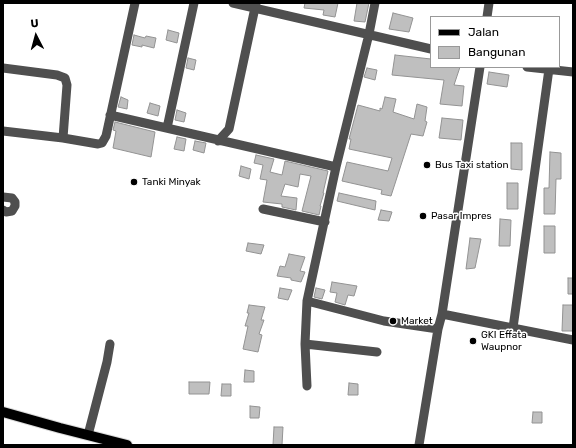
<!DOCTYPE html>
<style>
body{margin:0}
#map{position:relative;width:576px;height:448px;overflow:hidden;background:#fff;font-family:Rubik,sans-serif}
canvas{display:block}
.frame{position:absolute;inset:0;border:4px solid #000;pointer-events:none}
.legend{position:absolute;left:430px;top:16px;width:130px;height:52px;box-sizing:border-box;background:#fff;border:1px solid #999;margin:0;padding:5px 7px;list-style:none;font-size:12px;color:#000}
.legend li{display:flex;align-items:center;gap:8px;height:20px}
.legend b{width:20px;border:1px solid #999}
.north{position:absolute;left:16px;top:16px;width:40px;height:40px;-webkit-text-stroke:3px #fff;paint-order:stroke;rotate:354deg;font-size:11px;font-weight:700;line-height:16px;text-align:center;color:#000}
.north::after{content:'';display:block;margin:auto;width:14px;height:18px;background:#000;clip-path:polygon(50% 0,100% 100%,50% 72%,0 100%)}
</style>
<div id="map">
<canvas width="576" height="448"></canvas>
<div class="frame"></div>
<ul class="legend">
<li><b style="height:5px;background:#000"></b>Jalan</li>
<li><b style="height:11px;background:#bfbfbf"></b>Bangunan</li>
</ul>
<div class="north">U</div>
</div>
<script>
const c = document.querySelector('canvas').getContext('2d');
c.lineJoin = 'round';
function fill(path, color) { c.fillStyle = color; c.fill(path, 'evenodd'); }
const toPath = rows => new Path2D(rows.map(r => 'M' + r).join(''));
function stroke(path, color, width, dash) { c.strokeStyle = color; c.lineWidth = width; c.lineCap = dash ? 'butt' : 'round'; c.setLineDash(dash || []); c.stroke(path); }
function label(font, color, halo, rows, align = 'center') {
  c.font = font + ' Rubik,sans-serif'; c.lineWidth = 3; c.setLineDash([]); c.textBaseline = 'middle'; c.strokeStyle = halo; c.fillStyle = color; for (const [text, x, y, turn = 0] of rows) {
    c.save(); c.translate(x, y); c.rotate((+turn || 0) * Math.PI / 180); c.textAlign = isNaN(turn) ? turn : align; if (halo) c.strokeText(text, 0, 0); c.fillText(text, 0, 0); c.restore();
  }
}
const building = toPath([
 [305,3,338,3,335,17,323,15,324,10,304,8,305,3],
 [357,3,369,3,365,22,354,21,357,3],
 [393,13,413,18,409,32,389,29,393,13],
 [168,30,179,33,177,43,166,40,168,30],
 [134,35,145,38,146,36,156,38,154,48,142,45,142,47,132,45,134,35],
 [395,55,431,59,431,67,460,67,454,85,464,86,462,106,440,104,444,80,392,75,395,55],
 [188,58,196,60,194,70,186,68,188,58],
 [367,68,377,70,375,80,364,77,367,68],
 [489,72,509,75,507,87,487,84,489,72],
 [121,97,128,100,127,109,118,107,121,97],
 [385,97,396,99,393,112,414,119,417,104,427,107,425,121,427,122,423,136,411,134,391,196,381,194,382,190,342,181,347,162,388,171,392,158,349,149,351,139,349,139,358,105,380,111,380,108,382,109,385,97],
 [150,103,160,106,158,116,147,113,150,103],
 [177,110,186,113,184,122,175,120,177,110],
 [442,118,463,120,461,140,439,138,442,118],
 [115,122,155,132,151,157,113,148,116,131,113,130,115,122],
 [177,137,186,139,184,151,174,149,177,137],
 [195,141,206,143,204,153,193,150,195,141],
 [511,143,522,143,522,170,511,169,511,143],
 [550,152,561,153,561,179,556,179,555,214,544,214,544,188,549,188,550,152],
 [256,155,274,159,270,172,282,175,285,161,328,171,323,193,324,193,320,206,321,206,319,215,302,211,311,176,300,174,298,187,285,184,281,196,297,198,296,210,282,207,282,204,263,202,267,180,260,179,263,165,254,163,256,155],
 [241,166,251,169,249,179,239,176,241,166],
 [507,183,518,183,518,209,507,209,507,183],
 [339,193,376,201,375,210,337,201,339,193],
 [381,210,392,212,389,221,378,220,381,210],
 [500,219,511,220,510,246,499,246,500,219],
 [544,226,555,226,555,253,544,253,544,226],
 [470,238,481,239,475,268,466,269,470,238],
 [248,243,264,245,261,254,246,251,248,243],
 [289,254,305,257,300,271,305,272,301,282,291,280,291,278,277,276,280,266,285,267,289,254],
 [568,278,573,278,573,294,568,294,568,278],
 [332,282,357,286,354,296,348,295,345,305,335,302,337,293,330,292,332,282],
 [280,288,292,290,288,300,278,298,280,288],
 [316,288,325,290,322,299,314,297,316,288],
 [249,305,265,307,261,320,264,320,259,334,262,335,258,352,243,349,248,326,245,326,249,313,247,313,249,305],
 [563,305,573,305,573,331,562,331,563,305],
 [245,370,254,371,254,382,244,382,245,370],
 [189,382,210,382,209,394,189,394,189,382],
 [349,383,358,384,358,395,348,395,349,383],
 [222,384,231,384,231,396,221,396,222,384],
 [250,406,260,407,259,418,250,418,250,406],
 [533,412,542,412,542,423,532,423,533,412],
 [274,427,283,427,282,445,273,445,274,427]
]);
const minor = toPath([
 [233,3,431,49],
 [487,17,489,3],
 [527,67,573,72],
 [3,68,57,75,65,78,67,85,63,138],
 [110,115,336,167],
 [167,128,194,3],
 [3,131,63,138,98,144,102,143,106,136,135,3],
 [218,141,229,129,256,3],
 [3,197,12,198,15,202,15,206,12,211,6,212,3,210],
 [263,209,325,222],
 [307,301,384,321,438,329],
 [442,314,573,340],
 [513,328,549,69],
 [305,344,377,352],
 [307,386,305,344,307,301,336,167,369,34,375,3],
 [88,435,107,362,110,344],
 [419,445,438,329,442,314,480,67]
]);
const major = toPath([
 [3,412,60,428,127,445]
]);
const markers = [
 [427,165,4,"#000"],
 [134,182,4,"#000"],
 [423,216,4,"#000"],
 [393,321,4,"#000"],
 [473,341,4,"#000"]
];
const poiNames = [
 ["Bus Taxi station",435,165],
 ["Tanki Minyak",142,182],
 ["Pasar Impres",431,216],
 ["Market",401,321],
 ["GKI Effata",481,335],
 ["Waupnor",481,347]
];
fill(building, '#bfbfbf');
stroke(building, '#939393', 1);
stroke(major, '#dbdbdb', 12);
stroke(minor, '#4f4f4f', 9);
stroke(major, '#000', 10);
for (const [x, y, r, color] of markers) { const dot = new Path2D(); dot.arc(x, y, r, 0, 2 * Math.PI); c.fillStyle = color; c.fill(dot); stroke(dot, '#fff', 1.5); }
label('10px', '#000', '#fff', poiNames, 'left');
</script>
